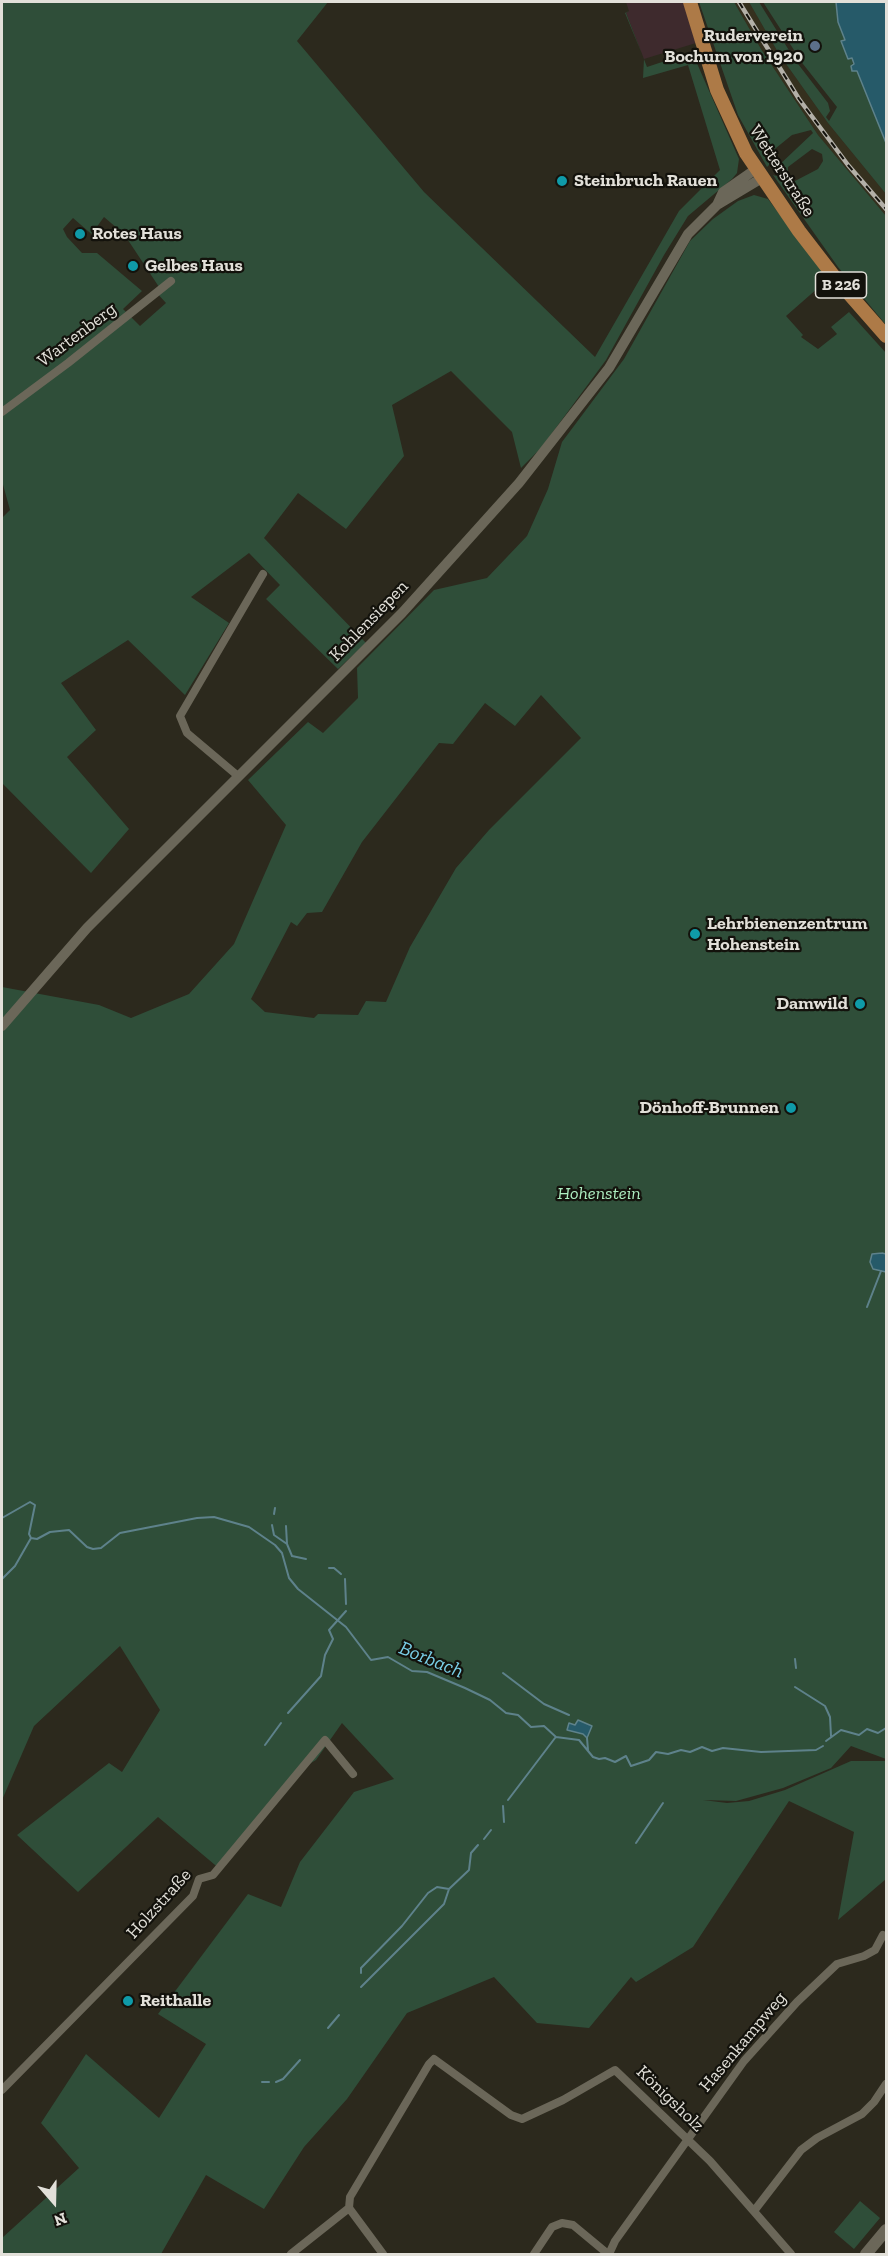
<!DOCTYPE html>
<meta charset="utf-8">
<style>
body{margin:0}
#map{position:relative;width:888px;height:2256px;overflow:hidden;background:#2c291d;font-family:"Zilla Slab",serif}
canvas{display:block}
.frame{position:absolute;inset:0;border:3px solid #e2e0d9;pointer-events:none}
.north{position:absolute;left:24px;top:2172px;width:60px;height:60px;-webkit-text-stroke:4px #13120c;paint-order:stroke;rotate:160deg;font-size:16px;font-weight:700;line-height:24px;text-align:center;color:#e2e0d9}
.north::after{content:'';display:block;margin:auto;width:21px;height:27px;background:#e2e0d9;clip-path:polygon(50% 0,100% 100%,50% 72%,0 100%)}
</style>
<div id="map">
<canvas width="888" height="2256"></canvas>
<div class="frame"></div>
<div class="north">N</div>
</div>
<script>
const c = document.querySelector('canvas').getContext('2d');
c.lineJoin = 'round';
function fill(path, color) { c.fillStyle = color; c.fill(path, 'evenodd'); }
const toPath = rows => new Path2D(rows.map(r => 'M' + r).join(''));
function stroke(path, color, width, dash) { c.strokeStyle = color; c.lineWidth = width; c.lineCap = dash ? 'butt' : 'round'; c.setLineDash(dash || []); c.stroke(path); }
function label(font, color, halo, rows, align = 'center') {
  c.font = font + ' "Zilla Slab",serif'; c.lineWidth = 4.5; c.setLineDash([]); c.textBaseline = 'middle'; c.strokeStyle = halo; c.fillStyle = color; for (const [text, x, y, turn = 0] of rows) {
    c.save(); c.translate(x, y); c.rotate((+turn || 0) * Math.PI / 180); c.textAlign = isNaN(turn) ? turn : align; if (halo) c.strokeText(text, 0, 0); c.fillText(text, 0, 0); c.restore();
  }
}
const commercial = toPath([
 [626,2,683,2,696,43,644,59,626,13,629,11]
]);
const built = toPath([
 [734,2,749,2,779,54,828,123,886,194,886,216,818,135,761,49]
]);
const green = toPath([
 [2,2,328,2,297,41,424,192,595,357,679,211,720,170,688,65,643,78,644,59,625,13,629,11,626,2,629,11,626,13,647,67,692,52,739,159,737,173,732,179,688,216,664,255,606,360,541,448,521,468,512,432,451,371,392,405,404,456,346,529,298,493,264,538,366,643,338,669,266,599,280,585,249,553,191,597,229,623,185,695,128,640,61,683,96,730,67,757,129,829,91,873,2,783,2,518,10,510,2,481],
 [104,217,124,234,159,287,155,291,166,303,140,326,123,309,142,291,97,253,82,253,67,237,63,229,73,218,96,238,96,228],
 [699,2,734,2,761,49,818,135,886,216,886,325,838,267,773,175,795,181,818,169,823,161,822,154,812,149,788,167,788,172,780,172,777,167,813,133,811,130,792,135,765,157,770,164,767,167,738,115],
 [749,2,759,2,795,60,828,103,830,111,826,117,829,121,837,107,803,64,763,2,836,2,838,22,845,40,842,41,852,58,854,71,857,71,886,143,886,194,828,123,779,54],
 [754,195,768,199,822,271,820,273,826,281,786,316,803,335,801,337,818,349,837,334,831,327,849,312,886,353,886,1759,851,1746,831,1768,783,1788,736,1801,703,1800,727,1803,749,1801,785,1790,851,1761,886,1761,886,1879,838,1920,854,1832,789,1801,693,1947,636,1982,631,1977,589,2028,537,2023,494,1977,407,2013,347,2099,304,2147,264,2209,206,2175,161,2254,2,2254,2,2238,79,2168,41,2123,86,2054,159,2118,206,2044,158,2014,248,1894,281,1907,300,1862,354,1792,394,1779,342,1723,316,1760,297,1771,221,1870,158,1817,78,1892,17,1835,109,1763,122,1772,160,1710,120,1646,34,1726,2,1800,2,987,99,1005,131,1018,189,994,234,944,286,825,248,780,308,722,323,733,358,698,357,668,434,590,487,578,527,536,548,489,562,442,624,359,690,241,713,219,738,201],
 [541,695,581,738,489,830,456,868,410,947,386,1002,366,1001,358,1015,318,1014,314,1018,265,1012,251,999,291,922,297,926,307,913,322,912,362,842,439,743,453,744,485,703,515,726],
 [860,2201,880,2218,854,2249,834,2232]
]);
const water = toPath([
 [836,2,886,2,886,143,857,71,852,71,851,66,854,64,852,58,848,59,841,41,845,40,838,22,836,2],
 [882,1253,886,1254,886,1272,873,1269,870,1262,872,1254,882,1253],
 [578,1720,592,1726,587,1738,583,1734,567,1730,569,1723,575,1725,578,1720]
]);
const stream = toPath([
 [867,1307,881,1271],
 [274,1514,275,1508],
 [2,1518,30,1502,35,1505,29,1534,31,1538,37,1539,50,1532,69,1530,87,1547,93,1549,101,1548,120,1533,197,1518,214,1517,249,1527,275,1545,282,1553,289,1578,298,1589,346,1627,371,1660,388,1657,412,1671,427,1672,465,1688,490,1700,506,1713,518,1715,531,1727,544,1726,556,1737,579,1740,593,1757,599,1759,605,1758,615,1762,626,1756,631,1766,649,1760,656,1752,668,1754,681,1750,690,1752,702,1747,712,1751,723,1748,761,1752,816,1750,823,1746],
 [272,1525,274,1535,287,1544,292,1556,306,1559],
 [286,1526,287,1544],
 [329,1568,334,1568,341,1574],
 [2,1579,15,1566,31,1538],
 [345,1579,346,1604],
 [795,1659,796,1668],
 [503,1673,544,1704,569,1715],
 [795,1687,825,1706,830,1717,831,1736],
 [288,1713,321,1676,325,1655,333,1639,329,1630,346,1611],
 [587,1738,588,1750],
 [826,1741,841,1730,859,1735,867,1729,878,1733,886,1728],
 [265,1745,281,1723],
 [508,1800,555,1738],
 [503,1806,504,1822],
 [484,1839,491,1830],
 [636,1843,663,1803],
 [361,1973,361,1968,402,1926,428,1893,437,1887,449,1889],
 [361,1987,444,1904,449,1889,469,1870,471,1853,478,1845],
 [328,2028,339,2015],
 [262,2082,269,2082],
 [276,2082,283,2079,300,2060]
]);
const minor = toPath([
 [2,412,68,363,171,281],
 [238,776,187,733,180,716,263,574],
 [2,2090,193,1896,199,1879,213,1875,325,1740,353,1774],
 [349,2208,383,2254],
 [754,2211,801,2150,817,2138,862,2114,874,2102,886,2084],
 [291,2254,349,2208,350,2197,429,2064,434,2059,511,2115,522,2119,563,2100,615,2070,710,2161,791,2254],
 [534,2254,552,2227,562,2223,573,2225,608,2254],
 [609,2254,615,2241,744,2061,797,2002,837,1964,864,1956,875,1950,883,1935]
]);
const tertiary = toPath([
 [717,205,762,178],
 [2,1026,87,928,402,613,519,483,609,368,688,234,717,205,723,192,756,169]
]);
const secondary = toPath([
 [866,2254,886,2230]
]);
const primary = toPath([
 [690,2,717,90,746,153,799,231,836,279,886,336]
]);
const rail = toPath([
 [739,2,799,99,848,165,886,209]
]);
const markers = [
 [815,46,6,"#5c6f8a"],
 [562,181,6,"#0f9aa8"],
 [80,234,6,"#0f9aa8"],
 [133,266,6,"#0f9aa8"],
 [695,934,6,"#0f9aa8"],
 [860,1004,6,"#0f9aa8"],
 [791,1108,6,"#0f9aa8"],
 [128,2001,6,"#0f9aa8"]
];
const shields = [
 [841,285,51]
];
const shieldNames = [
 ["B 226",841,285]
];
const poiNames = [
 ["Ruderverein",803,36,"right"],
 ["Bochum von 1920",803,57,"right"],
 ["Steinbruch Rauen",574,181],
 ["Rotes Haus",92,234],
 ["Gelbes Haus",145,266],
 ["Lehrbienenzentrum",707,924],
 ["Hohenstein",707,945],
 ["Damwild",848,1004,"right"],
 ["Dönhoff-Brunnen",779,1108,"right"],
 ["Reithalle",140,2001]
];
const streetNames = [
 ["Wetterstraße",782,171,57],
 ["Wartenberg",77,335,-37],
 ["Kohlensiepen",369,621,-46],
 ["Holzstraße",159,1904,-48],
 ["Hasenkampweg",743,2042,-50],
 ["Königsholz",670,2099,44]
];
const parkNames = [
 ["Hohenstein",599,1194]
];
const waterNames = [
 ["Borbach",431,1660,22]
];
fill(commercial, '#3e2a2d');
fill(built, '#35301e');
fill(green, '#2f4e39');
fill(water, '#265a69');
stroke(water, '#5e828b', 1.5);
stroke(stream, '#5e828b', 2);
stroke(minor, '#6b6759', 8);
stroke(tertiary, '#6b6759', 10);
stroke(secondary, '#6b6759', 12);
stroke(primary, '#ad7a47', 14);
stroke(rail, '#b3b0a8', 4.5);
stroke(rail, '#13120c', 2, [7]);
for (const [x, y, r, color] of markers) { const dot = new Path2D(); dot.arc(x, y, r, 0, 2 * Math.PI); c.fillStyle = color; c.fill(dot); stroke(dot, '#13120c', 2); }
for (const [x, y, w] of shields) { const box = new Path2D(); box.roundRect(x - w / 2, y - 13, w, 26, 4.5); c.fillStyle = '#13120c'; c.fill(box); stroke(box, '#e2e0d9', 1.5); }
label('bold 16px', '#e2e0d9', null, shieldNames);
label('bold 18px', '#e2e0d9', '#13120c', poiNames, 'left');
label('18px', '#e2e0d9', '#13120c', streetNames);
label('italic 18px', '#adedc0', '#13120c', parkNames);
label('italic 20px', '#7acfe8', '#13120c', waterNames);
</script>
